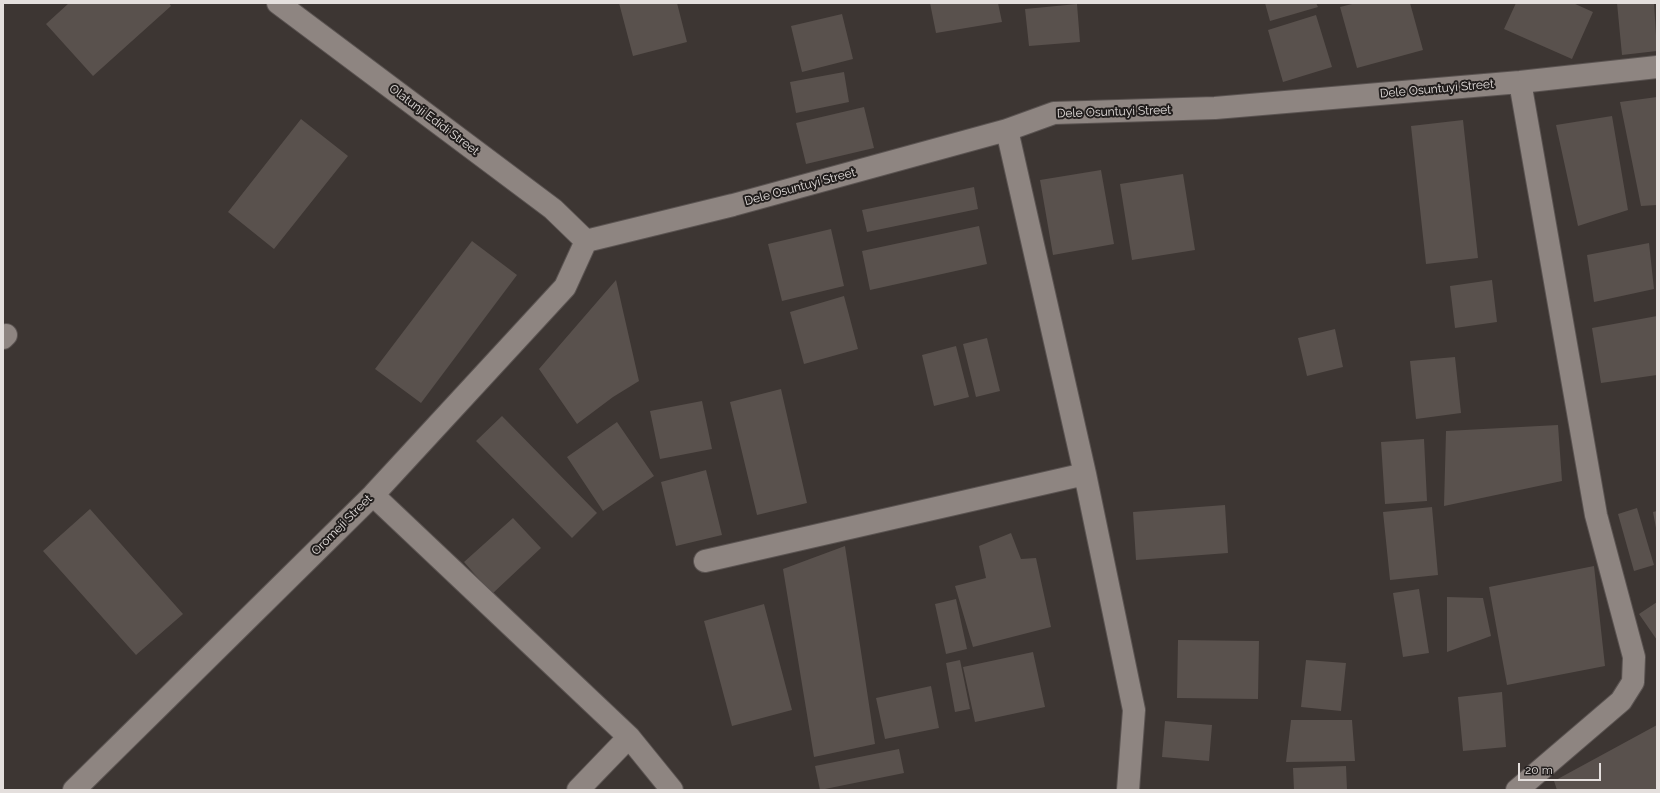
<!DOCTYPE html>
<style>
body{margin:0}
#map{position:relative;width:1660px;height:793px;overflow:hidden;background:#3d3633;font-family:Raleway,sans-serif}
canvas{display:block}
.frame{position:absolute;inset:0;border:4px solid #e4dfdd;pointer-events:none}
.scale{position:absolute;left:1518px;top:763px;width:83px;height:18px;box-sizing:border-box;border:2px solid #e4dfdd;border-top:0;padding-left:5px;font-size:12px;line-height:14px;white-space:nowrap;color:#e4dfdd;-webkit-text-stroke:3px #221e1d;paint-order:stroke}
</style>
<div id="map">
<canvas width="1660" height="793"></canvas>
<div class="frame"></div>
<div class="scale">20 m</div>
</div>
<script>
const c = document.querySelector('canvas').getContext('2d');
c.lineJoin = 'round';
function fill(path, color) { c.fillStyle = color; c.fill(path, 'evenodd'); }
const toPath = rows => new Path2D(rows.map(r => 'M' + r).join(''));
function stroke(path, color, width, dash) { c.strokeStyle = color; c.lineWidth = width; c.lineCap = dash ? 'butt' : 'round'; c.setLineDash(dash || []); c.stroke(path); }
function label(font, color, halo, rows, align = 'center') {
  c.font = font + ' Raleway,sans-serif'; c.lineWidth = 4; c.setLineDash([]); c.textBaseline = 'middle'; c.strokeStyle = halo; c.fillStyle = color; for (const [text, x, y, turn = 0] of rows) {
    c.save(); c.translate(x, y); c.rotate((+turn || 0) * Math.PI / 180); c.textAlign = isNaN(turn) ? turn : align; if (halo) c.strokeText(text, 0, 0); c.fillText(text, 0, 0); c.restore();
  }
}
const building = toPath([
 [69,3,169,3,171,6,93,76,46,24],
 [619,3,677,3,687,42,633,56],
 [930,3,998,3,1002,22,936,33],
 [1265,3,1316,3,1318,7,1270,21],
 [1356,3,1410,3,1423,50,1357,68,1340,7],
 [1516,3,1573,3,1593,12,1572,59,1504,29],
 [1617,3,1654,3,1657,51,1622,55],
 [1077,4,1080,42,1029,46,1025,9],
 [842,14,853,59,802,72,791,26],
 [1316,15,1332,67,1283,82,1268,30],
 [844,72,849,102,796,113,790,82],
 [1657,97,1657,205,1641,206,1620,102],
 [864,107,874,148,806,164,796,123],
 [1612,116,1628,210,1578,226,1556,125],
 [301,119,348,156,274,249,228,212],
 [1463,120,1478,258,1426,264,1411,126],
 [1101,170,1114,244,1053,255,1040,180],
 [1183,174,1195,250,1132,260,1120,184],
 [974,187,978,209,867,232,862,210],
 [979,226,987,264,870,290,862,251],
 [831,229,844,286,782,301,768,244],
 [472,241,517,275,421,403,375,369],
 [1649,243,1654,289,1594,302,1587,255],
 [616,280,639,381,613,397,577,424,539,369],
 [1492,280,1497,322,1455,328,1450,286],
 [844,296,858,349,804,364,790,312],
 [1657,316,1657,375,1601,383,1592,328],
 [1335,329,1343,367,1307,376,1298,338],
 [987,338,1000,391,976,397,963,344],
 [956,346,969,397,934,406,922,355],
 [1455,357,1461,413,1416,419,1410,361],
 [781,389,807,503,757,515,730,402],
 [702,401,712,449,660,459,650,411],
 [502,416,597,513,572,538,476,441],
 [617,422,654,476,603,511,567,457],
 [1558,425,1562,481,1444,506,1446,431],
 [1424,439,1427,501,1385,504,1381,442],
 [706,470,722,535,676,546,661,482],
 [1225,505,1228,553,1136,560,1133,512],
 [1432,507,1438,575,1390,580,1383,512],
 [1637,508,1654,565,1634,571,1618,514],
 [90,509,183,614,136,655,43,551],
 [1657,511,1657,528,1656,528,1653,512],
 [513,518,541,548,492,594,464,562],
 [1011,533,1021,559,1036,558,1051,627,973,647,955,586,986,578,979,546],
 [845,546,875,744,814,757,783,569],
 [1594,566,1605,666,1507,685,1489,587],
 [1419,589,1429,653,1403,657,1393,593],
 [1447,597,1483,598,1491,636,1447,652],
 [956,599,967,649,946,654,935,604],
 [1657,602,1657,640,1639,614],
 [764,604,792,710,732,726,704,621],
 [1178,640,1259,641,1258,699,1177,698],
 [1033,652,1045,707,975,722,963,667],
 [960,660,970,709,955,712,946,663],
 [1306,660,1346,663,1341,711,1301,707],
 [931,686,939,728,885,739,876,698],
 [1502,692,1506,747,1463,751,1458,697],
 [1291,720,1352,720,1355,761,1286,762],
 [1165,721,1212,725,1209,761,1162,757],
 [1657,725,1657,790,1557,790,1554,781],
 [899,749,904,773,820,790,815,766],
 [1346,766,1347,790,1294,790,1293,768]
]);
const minor = toPath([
 [278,3,553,209,586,241],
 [1007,130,1085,474,1134,710,1128,790],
 [586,241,733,205,1007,130,1054,113,1215,108,1520,82,1657,67],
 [3,338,6,335],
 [373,495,629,737,672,790],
 [705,561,1085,474],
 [74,790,373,495,565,287,586,241],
 [578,790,629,737],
 [1517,790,1621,701,1633,682,1634,657,1596,515,1520,82]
]);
const streetNames = [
 ["Dele Osuntuyi Street",1437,89,-5],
 ["Dele Osuntuyi Street",1114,112,-2],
 ["Olatunji Edidi Street",434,120,37],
 ["Dele Osuntuyi Street",800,187,-15],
 ["Oromeji Street",342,525,-45]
];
fill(building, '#59514d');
stroke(minor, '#5a5351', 24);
stroke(minor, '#8e8581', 22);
label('12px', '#e4dfdd', '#221e1d', streetNames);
</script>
